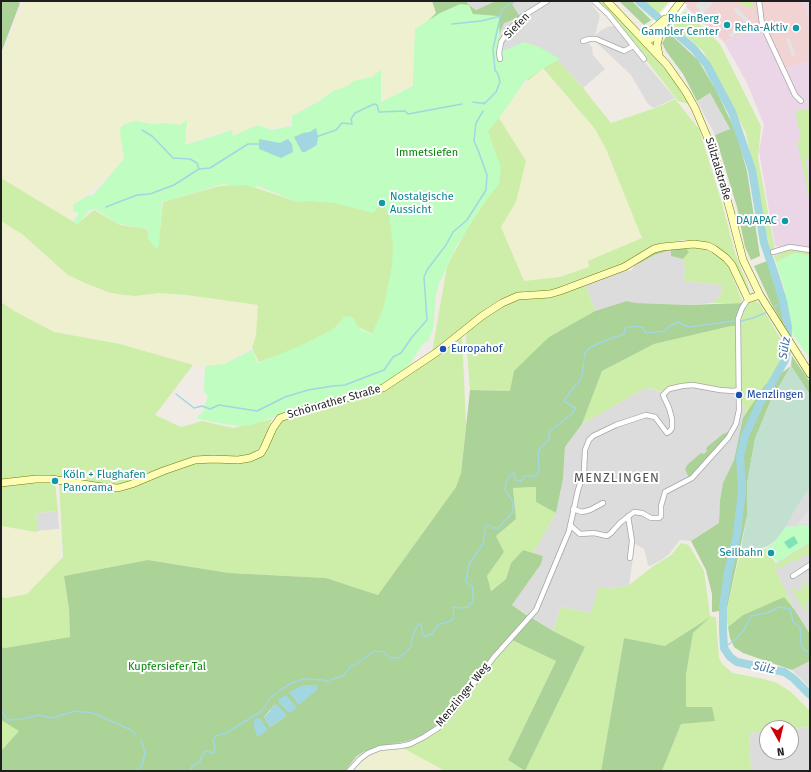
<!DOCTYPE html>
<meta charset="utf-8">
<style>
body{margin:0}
#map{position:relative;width:811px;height:772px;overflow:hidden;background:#f0ece5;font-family:"Fira Sans",sans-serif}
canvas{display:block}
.frame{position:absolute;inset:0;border:2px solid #1f1f1f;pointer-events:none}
.north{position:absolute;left:759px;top:720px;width:40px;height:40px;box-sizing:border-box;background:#fff;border:1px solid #a5a5a5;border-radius:50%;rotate:172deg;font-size:11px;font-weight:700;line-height:16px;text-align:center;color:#1f1f1f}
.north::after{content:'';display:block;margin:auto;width:14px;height:18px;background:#ce000a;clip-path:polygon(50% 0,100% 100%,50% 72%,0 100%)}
</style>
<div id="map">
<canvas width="811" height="772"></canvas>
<div class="frame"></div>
<div class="north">N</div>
</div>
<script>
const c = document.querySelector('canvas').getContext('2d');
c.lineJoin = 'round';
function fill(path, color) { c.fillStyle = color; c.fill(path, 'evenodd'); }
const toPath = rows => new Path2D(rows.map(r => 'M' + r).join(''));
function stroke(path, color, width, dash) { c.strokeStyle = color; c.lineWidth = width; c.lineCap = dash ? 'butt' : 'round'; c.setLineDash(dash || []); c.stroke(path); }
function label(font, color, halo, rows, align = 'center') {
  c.font = font + ' "Fira Sans",sans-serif'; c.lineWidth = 4; c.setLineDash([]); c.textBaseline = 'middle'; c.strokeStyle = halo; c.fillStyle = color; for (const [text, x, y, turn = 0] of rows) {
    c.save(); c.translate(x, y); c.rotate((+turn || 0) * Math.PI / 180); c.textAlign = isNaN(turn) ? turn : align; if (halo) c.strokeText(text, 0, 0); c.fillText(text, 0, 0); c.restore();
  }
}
const residential = toPath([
 [466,1,496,1,476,10,469,5],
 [516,1,589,1,600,15,595,36,600,31,607,27,614,26,675,98,654,108,648,104,631,75,598,44,595,37,589,44,592,47,593,55,605,69,583,88,555,57,490,56,512,3],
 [710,93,730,129,715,135,697,101],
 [672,250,671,256,683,259,685,267,684,281,723,285,720,296,713,303,688,305,636,303,627,301,595,311,585,284,625,269,631,271,635,265,640,261,639,263,654,255],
 [647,387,664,393,681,388,692,387,741,393,746,408,734,460,723,483,720,500,719,523,691,541,680,540,669,554,663,559,650,566,648,565,644,549,635,544,629,585,608,589,591,613,561,607,553,631,512,605,541,564,543,556,533,553,556,513,563,479,565,447,582,424],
 [810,488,810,525,786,527,796,508],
 [58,511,59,529,38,531,36,513],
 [810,542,810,634,794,609,775,569,777,562],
 [810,659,810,688,792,670,808,662],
 [810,727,810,771,751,771,749,733,767,731,767,752,791,752,791,729]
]);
const commercial = toPath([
 [680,1,802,1,810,23,810,60,786,69,780,66,759,27,724,42]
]);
const industrial = toPath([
 [802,1,810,1,810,23],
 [760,27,780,66,786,69,810,60,810,251,775,246,759,151,764,125,747,83,724,42]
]);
const farmland = toPath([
 [24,1,432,1,436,13,417,29,413,84,383,103,381,73,337,90,292,115,287,126,265,128,235,136,227,130,184,144,187,122,126,153,122,162,76,204,73,221,1,178,1,57],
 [542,68,595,129,606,149,642,239,588,261,589,267,560,277,524,281,501,227,516,202,497,115,528,81],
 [1,221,22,234,68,275,85,283,108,292,117,294,135,296,159,293,187,295,259,305,256,335,252,348,219,366,193,365,120,344,54,332,16,312,1,302],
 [1,526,36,532,38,531,59,529,60,560,27,594,6,598,1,597],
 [403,748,445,771,352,771,363,760,371,755,380,751]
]);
const grass = toPath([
 [596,1,603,1,626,25,672,77,689,104,678,101,644,57],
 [644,1,669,1,658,14],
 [737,1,751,1,754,4,755,6,748,8],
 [685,11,720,44,761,126,758,158,775,250,770,250,746,133,703,51,673,25],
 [428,21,448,34,490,56,555,57,583,88,611,123,658,107,675,99,699,129,721,200,735,253,750,291,748,290,731,260,709,243,683,240,654,245,621,265,563,285,552,292,524,291,500,299,488,307,432,352,447,266,467,229,485,128,497,115,526,161,516,202,501,227,524,281,560,277,589,267,588,261,642,238,606,149,595,129,543,68,528,81,525,59,393,264,386,304,376,335,342,320,333,330,290,351,259,362,252,348,256,335,258,305,187,295,159,293,135,296,117,294,108,292,85,283,68,275,22,234,1,221,1,178,77,224,94,210,120,225,147,229,158,248,163,202,220,186,244,184,298,202,346,142,428,97,413,84,417,29],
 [798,110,810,110,810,158,806,159,806,161,808,172,807,175,810,190,810,202,797,141,801,140,796,115],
 [684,246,704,248,727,263,743,303,713,303,720,296,723,285,684,281,685,267,683,259,689,252],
 [793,248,810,251,810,256,795,253,776,262,774,256],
 [585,284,595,311,549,337,511,391,470,390,466,339,467,331,480,320,514,299],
 [755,301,760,304,787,350,748,419,743,418,746,408,741,404,739,323,742,313,747,304],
 [1,302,16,312,54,332,120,344,193,365,155,415,181,427,202,421,233,428,272,419,264,443,253,454,243,457,195,457,132,483,118,485,104,485,59,478,1,482],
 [731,326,736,326,738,381,737,385,735,388,726,389,690,384,663,392,647,387,582,424,602,371,654,344],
 [462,335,466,423,461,473,456,487,378,595,326,578,229,573,148,560,64,576,69,609,70,637,5,648,1,647,1,597,6,598,27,594,63,557,59,483,104,489,190,464,254,458,276,427,285,417,358,397],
 [30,481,55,482,58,511,36,513,38,531,36,532,1,526,1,485],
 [536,487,536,502,556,513,533,553,523,550,511,563,506,579,490,591,487,576,504,552,496,536,516,519,513,488],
 [681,543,689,545,704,571,710,616,716,617,719,658,723,665,733,673,764,679,777,683,791,692,810,711,810,727,791,729,767,728,767,731,749,733,751,771,662,771,681,724,712,707,686,707,686,675,693,633,708,618,665,646,624,638,601,771,525,771,585,647,553,631,561,607,591,613,599,587,609,589,629,585,652,567,671,555],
 [810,543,810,552,808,553,809,555,807,556,806,555,798,559,799,561,798,562,795,559,779,569,776,565,775,569,794,609,784,597,743,615,728,627,726,613,741,549,766,549,769,555,777,564],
 [803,582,806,586,810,583,810,601,805,604,808,610,805,611,791,589,794,588,796,592,802,588,804,590,805,589,801,583],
 [512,640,556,661,508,760,525,771,445,771,403,748,413,745,425,739,448,722,495,658],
 [1,720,20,731,1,751]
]);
const forest = toPath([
 [1,1,16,1,20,3,1,53],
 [432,1,466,1,469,5,476,10,496,1,516,1,512,4,520,17,504,23,490,56,448,34,428,21,436,13],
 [619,1,632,1,651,20,644,25],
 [669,33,698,60,716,90,736,132,747,171,760,256,751,260,745,247,737,207,715,135,730,129,710,93,697,101,683,74,666,51,662,43],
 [684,246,689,252,683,259,671,256,671,250,654,255,638,264,642,259,654,251],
 [767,261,780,299,784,326,771,303,754,266],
 [627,301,636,303,688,305,743,303,737,314,736,326,731,326,654,344,602,371,582,424,565,447,563,479,556,513,536,502,536,487,513,488,516,519,496,536,504,552,487,576,491,591,506,579,511,563,523,550,543,556,541,564,512,605,528,616,492,655,443,720,429,732,408,741,382,746,365,751,357,756,345,771,1,771,1,751,19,731,1,720,1,647,5,648,70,637,69,609,64,576,148,560,229,573,326,578,378,595,456,487,461,473,470,390,510,391,514,371,549,337,595,311],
 [274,705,286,716,270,727,264,717],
 [792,356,810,382,810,395,791,366,771,400,755,439,747,484,747,516,726,613,720,611,712,612,712,594,706,570,691,541,719,523,720,500,723,483,734,460,743,418,765,385,791,366],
 [728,432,730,433,728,436,689,478,685,469,688,464,701,453,704,454,707,451,706,448,723,434],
 [784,597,794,609,810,634,810,659,808,662,792,670,743,653,734,647,730,638,728,627,743,615],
 [710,617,693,633,686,675,686,707,712,707,715,721,681,724,662,771,601,771,624,638,665,646],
 [532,618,553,631,585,647,525,771,508,760,556,661,512,640]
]);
const wetland = toPath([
 [791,366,810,395,810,488,796,508,786,527,776,540,768,546,761,548,752,550,741,548,747,516,747,484,755,439,771,400]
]);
const park = toPath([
 [460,4,469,5,473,14,499,16,500,48,506,50,524,42,539,47,560,59,540,70,525,81,500,117,488,131,501,168,499,184,487,199,457,245,439,284,436,295,433,329,428,341,424,343,414,357,408,368,383,385,288,412,251,425,242,426,224,424,196,418,204,411,205,404,208,397,204,391,205,366,224,364,252,350,258,363,302,345,337,327,344,316,351,317,354,319,359,329,372,334,384,306,392,266,393,246,389,216,383,202,373,213,334,203,319,202,313,201,298,202,258,186,254,188,245,185,227,186,226,183,181,197,162,202,159,245,157,248,155,248,148,239,147,228,138,228,117,223,97,210,94,209,89,210,79,223,76,223,74,221,75,219,79,213,73,211,73,205,87,196,93,195,124,159,120,130,121,127,125,124,136,121,152,124,165,123,180,125,187,120,185,145,232,130,233,136,258,125,272,130,292,126,292,116,318,102,333,91,347,86,353,81,372,77,381,70,381,102,413,86,415,29,440,13],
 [795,253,810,256,810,359,791,332,784,287,776,262],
 [810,525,810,542,778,562,769,555,766,549,776,540,786,527]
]);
const pitch = toPath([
 [794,536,798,543,789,549,784,542]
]);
const parking = toPath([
 [699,1,715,1,703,14,695,6],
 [736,7,751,22,749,25,733,10],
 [740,23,743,25,732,38,729,35],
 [789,38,796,55,792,56,786,39],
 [810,507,810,524,797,525,802,519]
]);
const water = toPath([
 [316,128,318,137,317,145,305,152,302,152,294,137,303,133,310,132],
 [259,139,280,143,288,139,292,144,293,152,281,158,259,149],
 [303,685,317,685,318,689,299,705,290,694,289,692],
 [286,695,297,708,291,712,289,713,279,703,279,699],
 [276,704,286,714,286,716,270,727,264,717,270,711,271,708],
 [257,718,260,718,267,729,267,731,257,737,253,722]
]);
const pier = toPath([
 [672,1,682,1,687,5,664,35,651,24]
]);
const stream = toPath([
 [452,24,481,21,501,16],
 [473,102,480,103,485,103],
 [484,104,496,92,500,82,498,74,495,70,493,49,502,9,514,1],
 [142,130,152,136,173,158,190,159,197,163,199,169],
 [316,137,336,130,342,123,352,124,351,119,355,113,374,104,377,105,379,112,405,111,408,114,462,104],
 [106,207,137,195,150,194,174,185,199,169,210,168,248,144,261,144],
 [773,308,783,301],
 [741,321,753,318,765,313],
 [584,358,585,353,589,348,604,341,624,334,625,328,635,326,643,328,646,333,666,331,668,327,678,322,688,327,735,321],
 [176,394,194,408,202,406,210,409,219,405,257,411,285,397,308,390,333,386,345,385,384,370,393,357,401,353,412,337,427,320,424,277,427,270,446,245,453,232,467,220,486,190,487,175,478,150,474,141,476,123,483,111],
 [724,648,737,638,744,630,751,616,767,613,779,607,790,609,793,622,800,627,801,644,804,650,810,653],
 [1,709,7,720,23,719,38,715,52,718,75,711,93,713,131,730,135,734],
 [136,771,142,766,145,753,141,740],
 [188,771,191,770,192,766,200,762,202,755,206,751,214,753,215,746,213,740,216,736,226,733,260,712,265,707,268,700,282,689,292,683,304,679,324,680,328,682,332,679,343,676,351,666,355,665,374,651,384,652,390,658,399,658,411,647,412,638,418,624,421,624,423,636,427,636,432,634,439,624,449,622,454,618,453,607,462,608,468,607,473,601,473,587,467,583,466,580,469,564,483,544,486,526,488,525,492,528,498,528,513,512,513,502,505,490,506,483,511,474,514,473,516,481,521,481,525,476,536,476,539,471,538,451,549,439,549,432,573,413,575,408,564,401,572,389,578,383,582,376,584,362]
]);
const river = toPath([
 [639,1,694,49,707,65,732,112,752,170,764,243,774,272,783,301,788,327,787,350,785,360,758,407,745,436,740,456,742,490,737,534,728,572,723,607,723,630,724,648,730,657,737,662,784,672,793,678,810,695]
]);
const street = toPath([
 [594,1,608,14,644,59],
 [759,1,762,24,795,95,801,101],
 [583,41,589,39,596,39,624,51,633,46],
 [500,59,499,53,501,42,510,29,523,16,547,1],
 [773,252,790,247,810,250],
 [573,509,582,512,590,510,603,503],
 [628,516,632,541,630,558],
 [570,525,580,534,594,533,607,536,611,533,620,523,634,512,642,513,651,518,659,518,661,516,661,506,665,492,692,478,728,438,736,424,739,410,738,319,742,308,748,299],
 [793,576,810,565],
 [349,771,360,759,368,753,380,748,401,746,410,744,424,737,438,728,454,710,494,657,536,610,569,531,578,490,584,472,585,450,589,440,593,436,616,425,646,415,655,417,667,433,670,431,672,428,672,419,669,408,663,395,669,389,682,386,693,385,720,390,733,391,739,390]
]);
const secondary = toPath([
 [607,1,667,65,686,92,695,108,714,153,730,210,743,260,760,295,810,374],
 [643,38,665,19],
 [645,40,651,39,656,35,681,1],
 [659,55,657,45,660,32],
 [1,483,36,479,51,479,102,487,118,488,132,484,163,471,195,460,213,459,238,460,250,458,261,453,264,448,273,428,280,418,300,411,383,388,437,352,482,316,502,303,518,296,550,294,560,291,624,267,654,249,662,247,694,244,708,246,714,249,726,258,732,265,748,299,760,295]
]);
const markers = [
 [727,25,4,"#0f9aa8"],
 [796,28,4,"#0f9aa8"],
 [382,203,4,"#0f9aa8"],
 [785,221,4,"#0f9aa8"],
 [443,349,4,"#1a4fb4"],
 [739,395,4,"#1a4fb4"],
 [55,481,4,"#0f9aa8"],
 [771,553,4,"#0f9aa8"]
];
const cultureNames = [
 ["RheinBerg",719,19],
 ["Gambler Center",719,32],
 ["Reha-Aktiv",788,28],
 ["Nostalgische",390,197,"left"],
 ["Aussicht",390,210,"left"],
 ["DAJAPAC",777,221],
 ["Köln + Flughafen",63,475,"left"],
 ["Panorama",63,488,"left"],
 ["Seilbahn",763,553]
];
const streetNames = [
 ["Siefen",517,26,-46],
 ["Sülztalstraße",718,169,73],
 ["Schönrather Straße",334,402,-16],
 ["Menzlinger Weg",463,695,-51]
];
const parkNames = [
 ["Immetsiefen",427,153],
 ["Kupfersiefer Tal",167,667]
];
const transitNames = [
 ["Europahof",451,349],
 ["Menzlingen",747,395]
];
const waterNames = [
 ["Sülz",785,348,-81],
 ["Sülz",764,668,12]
];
const quarterNames = [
 ["MENZLINGEN",617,478]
];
fill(residential, '#dddcdc');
fill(commercial, '#f2d3d3');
fill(industrial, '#ead6e7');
fill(farmland, '#eff0cf');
fill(grass, '#cdeea8');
fill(forest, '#abd297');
fill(wetland, '#c1e0d0');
fill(park, '#bffdc1');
fill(pitch, '#7ee4b8');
fill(parking, '#e3e3e3');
fill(water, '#a2d6e1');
fill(pier, '#fff');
stroke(stream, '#a2d6e1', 1.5);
stroke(river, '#a2d6e1', 8);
stroke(street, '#a6a6a6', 6);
stroke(secondary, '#747c00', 8);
stroke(street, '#fff', 4.5);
stroke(secondary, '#fdfdb6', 7);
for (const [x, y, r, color] of markers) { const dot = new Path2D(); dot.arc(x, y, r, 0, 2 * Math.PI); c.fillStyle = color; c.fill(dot); stroke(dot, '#fff', 1.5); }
label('11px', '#0d838f', '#fff', cultureNames, 'right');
label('11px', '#1f1f1f', '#fff', streetNames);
label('11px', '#058609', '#fff', parkNames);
label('11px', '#164399', '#fff', transitNames, 'left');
label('italic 12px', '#4077a5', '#fff', waterNames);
c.letterSpacing = '1px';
label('13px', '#525252', '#fff', quarterNames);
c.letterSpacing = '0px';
</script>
